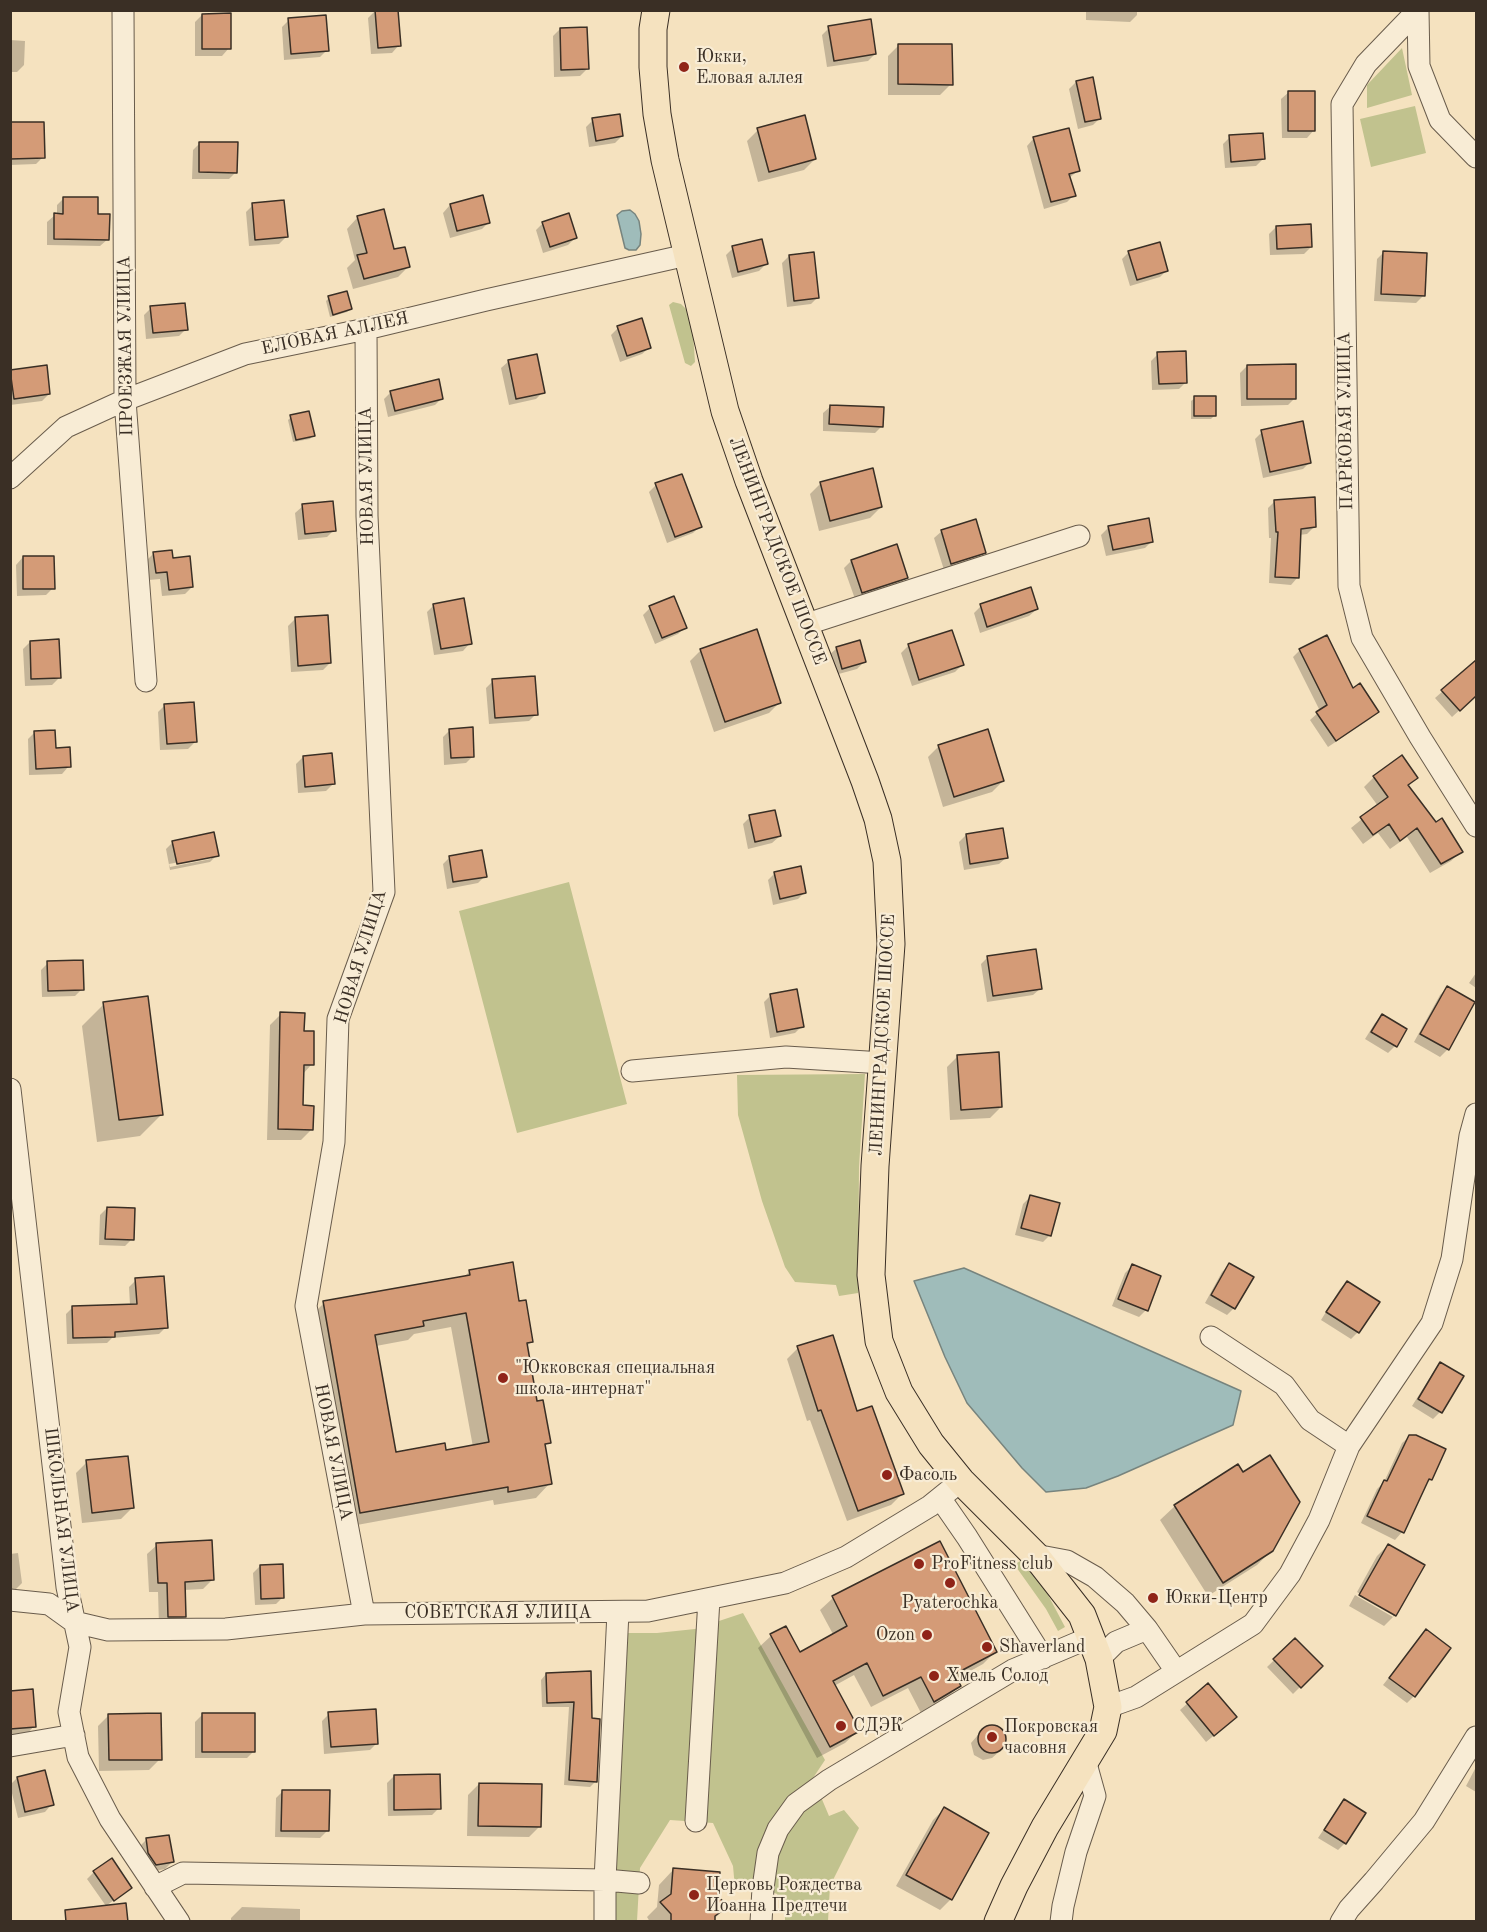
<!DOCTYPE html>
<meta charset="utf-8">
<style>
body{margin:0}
#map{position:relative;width:1487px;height:1932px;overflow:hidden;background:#f5e2bf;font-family:"Old Standard TT",serif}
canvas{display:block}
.frame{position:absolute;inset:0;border:12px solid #3a2f25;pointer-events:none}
</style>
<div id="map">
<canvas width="1487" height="1932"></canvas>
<div class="frame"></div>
</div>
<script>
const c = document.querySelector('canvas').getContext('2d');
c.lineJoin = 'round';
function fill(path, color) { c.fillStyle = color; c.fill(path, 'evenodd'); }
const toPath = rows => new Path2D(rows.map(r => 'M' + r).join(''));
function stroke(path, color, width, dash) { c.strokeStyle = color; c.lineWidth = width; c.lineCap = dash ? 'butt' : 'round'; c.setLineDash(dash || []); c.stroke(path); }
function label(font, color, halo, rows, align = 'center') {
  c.font = font + ' "Old Standard TT",serif'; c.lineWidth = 4.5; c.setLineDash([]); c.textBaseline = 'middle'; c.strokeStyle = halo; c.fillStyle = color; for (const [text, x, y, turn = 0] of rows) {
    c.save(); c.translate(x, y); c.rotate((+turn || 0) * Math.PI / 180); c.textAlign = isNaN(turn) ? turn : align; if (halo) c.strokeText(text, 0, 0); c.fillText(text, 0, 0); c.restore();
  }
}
const green = toPath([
 [1402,48,1412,95,1367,108,1367,85],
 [1415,106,1426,153,1371,167,1360,119],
 [673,302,681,304,689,312,692,320,695,362,691,366,685,363,669,305],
 [569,882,627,1104,517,1133,459,911],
 [865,1074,859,1167,858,1293,839,1296,836,1285,795,1282,785,1267,762,1201,738,1115,737,1075],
 [1023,1560,1047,1593,1065,1627,1058,1631,1046,1609,1014,1564],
 [743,1613,825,1760,813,1778,829,1816,844,1810,859,1828,830,1886,828,1921,785,1921,785,1914,777,1894,763,1888,747,1884,735,1888,733,1866,713,1823,670,1820,640,1868,637,1921,611,1922,622,1633,657,1633,695,1629]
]);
const water = toPath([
 [630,210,635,214,639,221,641,234,640,245,636,250,629,250,625,248,617,215,622,211,630,210],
 [964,1268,1241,1391,1233,1425,1118,1476,1086,1488,1046,1492,1022,1468,967,1403,945,1357,914,1281,964,1268]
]);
const shadow = toPath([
 [1086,10,1137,10,1137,15,1130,22,1086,20],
 [375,11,399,45,392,53,371,54,368,18],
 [202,15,229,48,222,56,195,56,195,22],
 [289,20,327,50,320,57,284,60,282,27],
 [829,28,875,54,868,61,827,67,822,35],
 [560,29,587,69,580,76,554,77,553,36],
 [10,40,25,41,24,65,17,72,10,72],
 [899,45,951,84,940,95,888,95,888,56],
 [1076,82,1100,118,1093,125,1078,129,1069,89],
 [1289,92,1314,130,1307,138,1282,138,1281,99],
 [593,120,622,136,615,143,589,147,586,127],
 [10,124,43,157,36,164,10,165],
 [758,130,815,159,804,170,758,182,747,141],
 [1230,137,1263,159,1256,166,1225,168,1223,144],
 [1034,138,1079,170,1069,178,1074,195,1067,202,1044,209,1027,146],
 [200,143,236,172,229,179,192,179,193,150],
 [64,198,97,216,108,239,100,246,47,245,47,222,55,215,57,215,57,205],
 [253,205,286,237,279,244,249,246,246,212],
 [450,205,489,222,482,229,450,238,443,213],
 [357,218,409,266,398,277,353,289,347,268,355,260,347,229],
 [543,223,575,238,568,245,543,253,536,230],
 [1276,227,1311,247,1304,254,1270,255,1269,234],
 [733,248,766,264,759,271,732,278,726,255],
 [1129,252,1167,270,1160,277,1130,286,1122,259],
 [1384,252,1423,296,1416,303,1374,301,1377,259],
 [789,256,818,297,811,304,787,307,782,263],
 [329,298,350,309,347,312,330,317,326,301],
 [151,308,186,329,179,336,146,339,144,315],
 [618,328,650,347,642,354,620,362,611,335],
 [1158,354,1186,382,1179,389,1152,390,1151,361],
 [509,361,543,392,536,399,509,405,501,368],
 [1247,366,1295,398,1288,405,1241,406,1240,373],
 [10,372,49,394,42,401,10,405],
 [391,392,442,398,435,405,388,417,384,399],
 [1195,398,1214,416,1211,419,1191,419,1191,401],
 [831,406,882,426,875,433,823,431,823,413],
 [291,417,313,435,310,439,293,442,288,420],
 [1262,432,1310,462,1303,469,1263,478,1255,439],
 [821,483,881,507,870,518,819,531,810,494],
 [656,485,700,526,693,533,667,543,649,492],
 [1275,501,1314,527,1307,534,1299,535,1298,577,1291,585,1269,583,1271,538,1269,538,1268,508],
 [303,506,334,530,327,537,298,540,295,513],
 [1108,528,1152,541,1145,548,1106,556,1101,535],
 [942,531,984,552,977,559,944,570,934,538],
 [154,553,172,560,192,587,185,594,162,596,160,579,149,580,147,560],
 [23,557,53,588,46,595,17,596,16,565],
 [851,561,906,577,899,585,855,599,844,568],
 [434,605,470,643,463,651,434,655,427,612],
 [981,606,1037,609,1029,616,980,633,974,613],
 [650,608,685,627,678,634,655,644,643,615],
 [295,619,330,663,323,670,291,672,288,626],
 [951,632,962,665,955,672,912,686,901,653,908,646],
 [30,642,59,678,52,685,25,686,23,649],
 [837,648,864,662,857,669,835,675,829,655],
 [701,650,780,702,769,713,714,732,690,661],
 [1300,650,1352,690,1377,712,1370,719,1328,747,1310,720,1320,711,1293,657],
 [1476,662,1476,695,1452,717,1435,698],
 [493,681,536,714,529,721,489,724,486,688],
 [165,705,195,742,188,749,160,750,158,712],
 [450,730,473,756,466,763,444,765,443,737],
 [35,732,54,750,69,766,62,774,29,775,28,739],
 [939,746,1003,781,992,792,943,807,928,757],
 [303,757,333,784,326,791,298,793,296,764],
 [1374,777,1416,778,1408,787,1435,824,1461,851,1451,861,1430,873,1407,837,1390,849,1378,833,1363,844,1351,828,1378,806,1364,787],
 [750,817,780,836,772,843,748,849,743,824],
 [966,835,1007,857,999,864,964,870,959,842],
 [173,842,217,855,210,862,170,870,166,849],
 [211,856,211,859,170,867,169,864],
 [450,857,485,876,478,883,447,889,443,864],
 [775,873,805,892,798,899,773,905,768,880],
 [988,957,1041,988,1033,995,987,1002,981,964],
 [48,963,82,989,75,996,42,997,41,970],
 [1476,973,1476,988,1469,983],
 [1447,988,1473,1003,1447,1050,1440,1057,1414,1042,1440,995],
 [771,995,802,1026,795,1033,770,1038,764,1002],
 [104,1004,162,1114,140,1136,97,1142,82,1026],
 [281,1014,303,1032,312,1064,302,1075,301,1107,312,1129,301,1140,267,1140,270,1025],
 [1382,1016,1395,1046,1388,1053,1365,1039,1375,1023],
 [958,1056,1001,1107,990,1118,950,1120,947,1067],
 [1030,1197,1050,1235,1043,1242,1015,1235,1023,1204],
 [107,1208,132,1239,125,1246,99,1245,100,1215],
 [1229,1265,1234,1308,1227,1315,1205,1303,1222,1272],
 [1132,1266,1146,1310,1139,1317,1112,1306,1125,1273],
 [470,1271,518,1303,531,1342,526,1347,536,1402,549,1442,544,1447,550,1483,536,1498,494,1505,493,1500,346,1527,309,1318,324,1303,463,1278],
 [451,1327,473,1447,445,1452,395,1453,376,1346,408,1340,414,1334],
 [136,1280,166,1327,159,1334,112,1338,107,1343,67,1344,66,1314,73,1307,130,1305,129,1287],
 [1347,1282,1358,1332,1351,1339,1321,1320,1340,1289],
 [798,1348,856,1413,902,1494,891,1505,847,1521,810,1420,807,1421,787,1359],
 [1441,1364,1440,1412,1433,1419,1412,1406,1434,1371],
 [1410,1436,1431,1479,1424,1486,1402,1532,1395,1540,1361,1523,1377,1489,1384,1482,1402,1443],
 [87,1462,132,1508,121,1519,82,1523,76,1473],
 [1175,1506,1272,1550,1257,1565,1208,1596,1160,1520],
 [940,1543,995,1652,983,1664,956,1679,959,1686,946,1699,921,1713,908,1688,871,1707,854,1675,834,1686,858,1731,845,1743,817,1758,758,1648,771,1636,786,1628,799,1654,834,1636,820,1610,833,1598],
 [157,1545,213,1579,203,1589,184,1590,185,1616,175,1626,159,1626,158,1592,149,1592,147,1554],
 [1388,1545,1423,1566,1393,1617,1393,1613,1357,1592,1377,1556],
 [18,1553,22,1583,15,1590,10,1590,10,1554],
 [260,1566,283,1597,276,1604,255,1605,253,1573],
 [1355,1595,1393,1617,1384,1626,1349,1606],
 [1426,1630,1414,1696,1407,1703,1383,1685],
 [1295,1640,1321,1666,1293,1694,1267,1667],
 [589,1673,596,1781,590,1787,564,1785,569,1707,542,1707,541,1680,546,1674],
 [1208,1685,1228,1724,1206,1742,1180,1710],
 [10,1692,34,1726,27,1734,10,1735],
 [203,1714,254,1751,247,1758,195,1758,195,1722],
 [329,1714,377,1743,370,1750,324,1754,322,1721],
 [109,1715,160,1759,149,1770,99,1771,98,1726],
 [994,1725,1004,1731,1006,1740,1000,1751,992,1758,983,1760,974,1755,971,1743,984,1728],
 [1476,1767,1476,1792,1466,1786],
 [394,1776,439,1808,432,1815,388,1816,387,1783],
 [17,1778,52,1804,45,1812,18,1818,10,1785],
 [479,1784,540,1826,529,1837,467,1836,468,1795],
 [283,1791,327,1831,320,1838,275,1837,276,1798],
 [1345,1801,1345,1843,1338,1850,1318,1838,1338,1808],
 [944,1809,951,1899,940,1910,896,1886,933,1820],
 [146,1840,172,1862,165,1869,149,1872,139,1847],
 [673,1870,717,1897,727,1906,714,1919,714,1922,650,1922,647,1917,657,1907,659,1885],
 [94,1872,130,1888,106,1906,87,1879],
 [242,1907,300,1909,300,1922,231,1922,231,1918]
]);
const building = toPath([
 [375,10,398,10,401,46,378,48,375,10],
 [231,13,231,49,202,49,202,14,231,13],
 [326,15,329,51,291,54,288,18,326,15],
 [871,19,876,54,834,61,828,26,871,19],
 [587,27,589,69,561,70,560,28,587,27],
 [898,44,952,44,953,85,898,84,898,44],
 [1093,77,1101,119,1085,122,1076,81,1093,77],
 [1288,91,1315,91,1315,131,1288,131,1288,91],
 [620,114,623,136,596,141,592,118,620,114],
 [805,115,816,159,769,172,757,128,805,115],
 [10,122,44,122,45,158,10,159,10,122],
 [1069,128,1080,171,1069,174,1076,196,1051,202,1033,137,1069,128],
 [1263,133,1265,159,1231,162,1229,135,1263,133],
 [199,142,238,142,237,173,199,172,199,142],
 [483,195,490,223,457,231,450,204,483,195],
 [63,197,98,197,98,214,110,214,109,240,54,239,54,213,63,214,63,197],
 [284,200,288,237,255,240,252,203,284,200],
 [384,209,394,249,405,247,410,267,364,279,357,255,367,253,357,216,384,209],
 [569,213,577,238,550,247,542,222,569,213],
 [1311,224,1312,247,1277,249,1276,226,1311,224],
 [762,239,768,264,738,272,732,246,762,239],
 [1160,242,1168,271,1137,280,1128,251,1160,242],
 [1383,251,1427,253,1425,296,1381,294,1383,251],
 [814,252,819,298,794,301,789,255,814,252],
 [347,291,352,309,333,315,328,296,347,291],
 [185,303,188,330,153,333,150,306,185,303],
 [642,318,651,348,627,356,617,326,642,318],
 [1186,351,1187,383,1159,384,1157,352,1186,351],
 [537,354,545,393,516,399,508,360,537,354],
 [1296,364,1296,399,1247,399,1247,365,1296,364],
 [47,365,50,394,14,399,10,370,47,365],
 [439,379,443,399,395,411,390,391,439,379],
 [1194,396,1216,396,1216,416,1194,416,1194,396],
 [830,405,884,407,883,427,829,424,830,405],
 [309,411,315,436,296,440,290,415,309,411],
 [1303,421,1311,463,1270,472,1261,430,1303,421],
 [873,468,882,507,830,521,820,482,873,468],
 [682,474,702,527,675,537,655,483,682,474],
 [1315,497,1316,527,1301,529,1299,578,1275,577,1278,532,1276,532,1274,500,1315,497],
 [333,501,336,531,305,534,302,504,333,501],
 [1149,518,1153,542,1113,550,1108,526,1149,518],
 [976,519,986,553,951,564,941,530,976,519],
 [897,544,908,578,862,593,851,560,897,544],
 [172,550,173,558,190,556,193,587,169,590,167,572,156,573,153,552,172,550],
 [23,556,54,556,55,589,23,589,23,556],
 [1031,587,1038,609,987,627,980,604,1031,587],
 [674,596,687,628,662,638,649,606,674,596],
 [464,598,472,644,441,649,433,604,464,598],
 [328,615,331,663,298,666,295,617,328,615],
 [757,629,781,703,725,722,700,649,757,629],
 [952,630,964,665,919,680,908,644,952,630],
 [1327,635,1353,688,1360,683,1379,712,1336,741,1316,712,1327,705,1299,649,1327,635],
 [59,639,61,678,31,679,30,641,59,639],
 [860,640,866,662,842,669,836,647,860,640],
 [1476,660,1476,696,1460,711,1441,690,1476,660],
 [535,676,538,715,495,718,492,679,535,676],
 [194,702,197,742,167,744,164,704,194,702],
 [473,727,474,757,451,758,449,729,473,727],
 [988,729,1004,781,954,797,938,745,988,729],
 [55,730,56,748,70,747,71,767,36,769,34,731,55,730],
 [332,753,335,784,305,787,303,756,332,753],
 [1402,755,1418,778,1408,785,1436,822,1442,818,1463,852,1441,864,1417,828,1400,841,1389,824,1373,835,1360,817,1388,797,1373,776,1402,755],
 [775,810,781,836,755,842,749,815,775,810],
 [1003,828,1008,858,970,864,966,834,1003,828],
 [214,832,219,856,177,864,172,841,214,832],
 [482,850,487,877,453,882,449,856,482,850],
 [801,866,806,893,780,899,774,872,801,866],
 [1036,949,1042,989,993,996,987,956,1036,949],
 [83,960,84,990,48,991,47,961,83,960],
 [1447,986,1475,1002,1449,1050,1420,1034,1447,986],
 [797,989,804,1027,777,1032,770,994,797,989],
 [148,996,163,1115,119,1120,103,1002,148,996],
 [280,1012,305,1013,304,1031,314,1031,314,1065,304,1065,303,1105,314,1106,313,1130,278,1129,280,1012],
 [1382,1014,1407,1029,1397,1047,1371,1032,1382,1014],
 [999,1052,1002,1107,961,1110,957,1055,999,1052],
 [1030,1195,1060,1203,1051,1236,1021,1228,1030,1195],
 [107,1207,135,1208,134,1240,105,1239,107,1207],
 [513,1262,519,1301,526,1300,533,1342,527,1343,537,1401,543,1400,551,1443,545,1444,552,1484,508,1492,508,1487,360,1513,323,1301,470,1275,469,1270,513,1262],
 [466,1313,489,1442,446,1450,445,1443,396,1452,375,1335,424,1326,423,1321,466,1313],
 [1229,1263,1254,1277,1235,1309,1211,1295,1229,1263],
 [1132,1264,1161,1276,1148,1311,1118,1299,1132,1264],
 [164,1276,168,1328,115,1332,115,1337,73,1338,72,1306,137,1304,135,1278,164,1276],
 [1347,1281,1380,1302,1359,1333,1326,1312,1347,1281],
 [833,1335,857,1411,872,1406,904,1494,858,1511,821,1410,818,1411,797,1346,833,1335],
 [1440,1362,1464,1376,1442,1413,1418,1399,1440,1362],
 [1409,1435,1416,1435,1446,1449,1432,1480,1429,1479,1404,1533,1367,1516,1384,1480,1387,1481,1409,1435],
 [1270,1455,1300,1502,1273,1551,1223,1583,1174,1505,1238,1464,1243,1472,1270,1455],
 [128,1456,134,1508,92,1513,86,1460,128,1456],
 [212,1540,214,1580,185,1582,186,1617,168,1617,167,1583,158,1583,156,1543,212,1540],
 [940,1541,997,1652,955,1674,961,1686,934,1702,921,1677,883,1696,867,1663,833,1681,860,1731,830,1747,770,1634,786,1626,800,1652,847,1626,832,1596,940,1541],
 [1388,1544,1425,1565,1396,1616,1359,1595,1388,1544],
 [283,1564,284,1598,261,1599,260,1565,283,1564],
 [1426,1629,1451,1648,1415,1697,1389,1678,1426,1629],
 [1295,1638,1323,1666,1301,1688,1273,1659,1295,1638],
 [591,1671,592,1718,600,1719,597,1782,569,1780,574,1702,547,1703,546,1673,591,1671],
 [1208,1683,1237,1717,1214,1736,1186,1702,1208,1683],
 [33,1689,36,1727,10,1729,10,1691,33,1689],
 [376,1709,378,1744,331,1747,328,1712,376,1709],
 [161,1713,162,1760,109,1760,108,1714,161,1713],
 [202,1713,255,1713,255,1752,202,1752,202,1713],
 '978 1739a14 14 0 1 1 28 0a14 14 0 1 1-28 0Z',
 [45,1770,54,1805,25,1812,17,1777,45,1770],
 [440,1774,441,1809,394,1810,394,1775,440,1774],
 [479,1783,542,1784,541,1827,478,1826,479,1783],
 [282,1790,330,1790,329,1831,281,1831,282,1790],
 [1344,1799,1366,1813,1346,1844,1324,1830,1344,1799],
 [944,1807,989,1833,952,1900,906,1875,944,1807],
 [169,1835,174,1862,156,1865,148,1853,146,1838,169,1835],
 [112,1858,132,1888,114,1901,93,1871,112,1858],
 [673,1868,720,1872,718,1897,729,1906,715,1916,715,1922,671,1922,671,1914,660,1902,671,1894,673,1868],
 [126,1903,128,1922,66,1922,65,1910,126,1903]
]);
const minor = toPath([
 [123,10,125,400,146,681],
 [1418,10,1366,64,1342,104,1349,586,1362,638,1420,737,1476,826],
 [1418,10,1419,66,1440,120,1476,157],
 [10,478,66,427,125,400,245,354,366,329,486,300,687,255],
 [804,625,1079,536],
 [632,1071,786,1057,883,1063],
 [10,1089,67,1587,80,1647,69,1712,78,1757,110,1819,179,1922],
 [1211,1337,1284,1385,1310,1420,1349,1446],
 [940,1498,967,1537,1043,1658],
 [1035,1555,1067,1561,1095,1577,1125,1603,1147,1629,1176,1671],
 [10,1600,49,1604,74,1622,108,1630,226,1629,364,1614,648,1611,785,1583,846,1557,930,1506,961,1481],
 [618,1612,605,1880,639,1883],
 [364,1614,306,1306,334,1142,338,1019,384,892,367,516,366,329],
 [1099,1659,1116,1642,1147,1629],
 [1108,1707,1136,1697,1253,1624,1290,1574,1319,1520,1349,1446,1432,1323,1452,1259,1470,1136,1476,1114],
 [10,1746,74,1735],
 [696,1821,709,1599],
 [155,1887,183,1873,605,1880,605,1922],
 [761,1922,763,1888,768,1853,778,1829,796,1804,829,1780,1013,1670,1091,1637],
 [1061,1922,1063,1906,1076,1852,1095,1796,1085,1760],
 [1341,1922,1349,1909,1374,1881,1424,1821,1476,1737]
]);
const major = toPath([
 [656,10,653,29,653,67,657,114,665,160,725,411,749,481,865,781,878,819,887,861,891,944,875,1166,871,1275,879,1341,899,1392,931,1444,961,1481,1035,1555,1082,1615,1099,1659,1108,1707,1103,1731,1045,1827,1014,1886,998,1922]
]);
const markers = [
 [684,67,6,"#8f2418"],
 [503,1378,6,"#8f2418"],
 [887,1475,6,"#8f2418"],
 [919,1564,6,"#8f2418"],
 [950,1583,6,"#8f2418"],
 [1153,1598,6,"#8f2418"],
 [927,1635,6,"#8f2418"],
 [987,1647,6,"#8f2418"],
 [934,1676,6,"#8f2418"],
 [841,1726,6,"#8f2418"],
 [992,1737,6,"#8f2418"],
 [694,1895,6,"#8f2418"]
];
const poiNames = [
 ["Юкки,",696,57],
 ["Еловая аллея",696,78],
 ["\"Юкковская специальная",515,1368],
 ["школа-интернат\"",515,1389],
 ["Фасоль",899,1475],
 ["ProFitness club",931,1564],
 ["Юкки-Центр",1165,1598],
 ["Pyaterochka",950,1603,"center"],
 ["Ozon",915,1635,"right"],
 ["Shaverland",999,1647],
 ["Хмель Солод",946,1676],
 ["СДЭК",853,1726],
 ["Покровская",1004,1727],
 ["часовня",1004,1748],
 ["Церковь Рождества",706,1885],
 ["Иоанна Предтечи",706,1906]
];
const streetNames = [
 ["ЕЛОВАЯ АЛЛЕЯ",335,334,-12],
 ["ПРОЕЗЖАЯ УЛИЦА",126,346,-91],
 ["ПАРКОВАЯ УЛИЦА",1346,421,-91],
 ["НОВАЯ УЛИЦА",367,476,-91],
 ["ЛЕНИНГРАДСКОЕ ШОССЕ",777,551,69],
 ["НОВАЯ УЛИЦА",361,957,-73],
 ["ЛЕНИНГРАДСКОЕ ШОССЕ",883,1035,-87],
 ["НОВАЯ УЛИЦА",333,1452,79],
 ["ШКОЛЬНАЯ УЛИЦА",61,1520,83],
 ["СОВЕТСКАЯ УЛИЦА",498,1613]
];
fill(green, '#c1c28e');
fill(water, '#9fbcba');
stroke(water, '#77847e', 1.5);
fill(shadow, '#0003');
fill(building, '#d49b77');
stroke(building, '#3a2f25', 1.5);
stroke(minor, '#695c4c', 23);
stroke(major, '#3a2f25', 29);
stroke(minor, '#f8ecd5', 21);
stroke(major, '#f5e2bf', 27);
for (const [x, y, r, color] of markers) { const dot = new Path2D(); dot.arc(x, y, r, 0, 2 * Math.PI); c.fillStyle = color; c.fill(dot); stroke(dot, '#f8ecd5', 2); }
label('18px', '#3a2f25', '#f8ecd5', poiNames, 'left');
label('18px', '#3a2f25', '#f8ecd5', streetNames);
</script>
